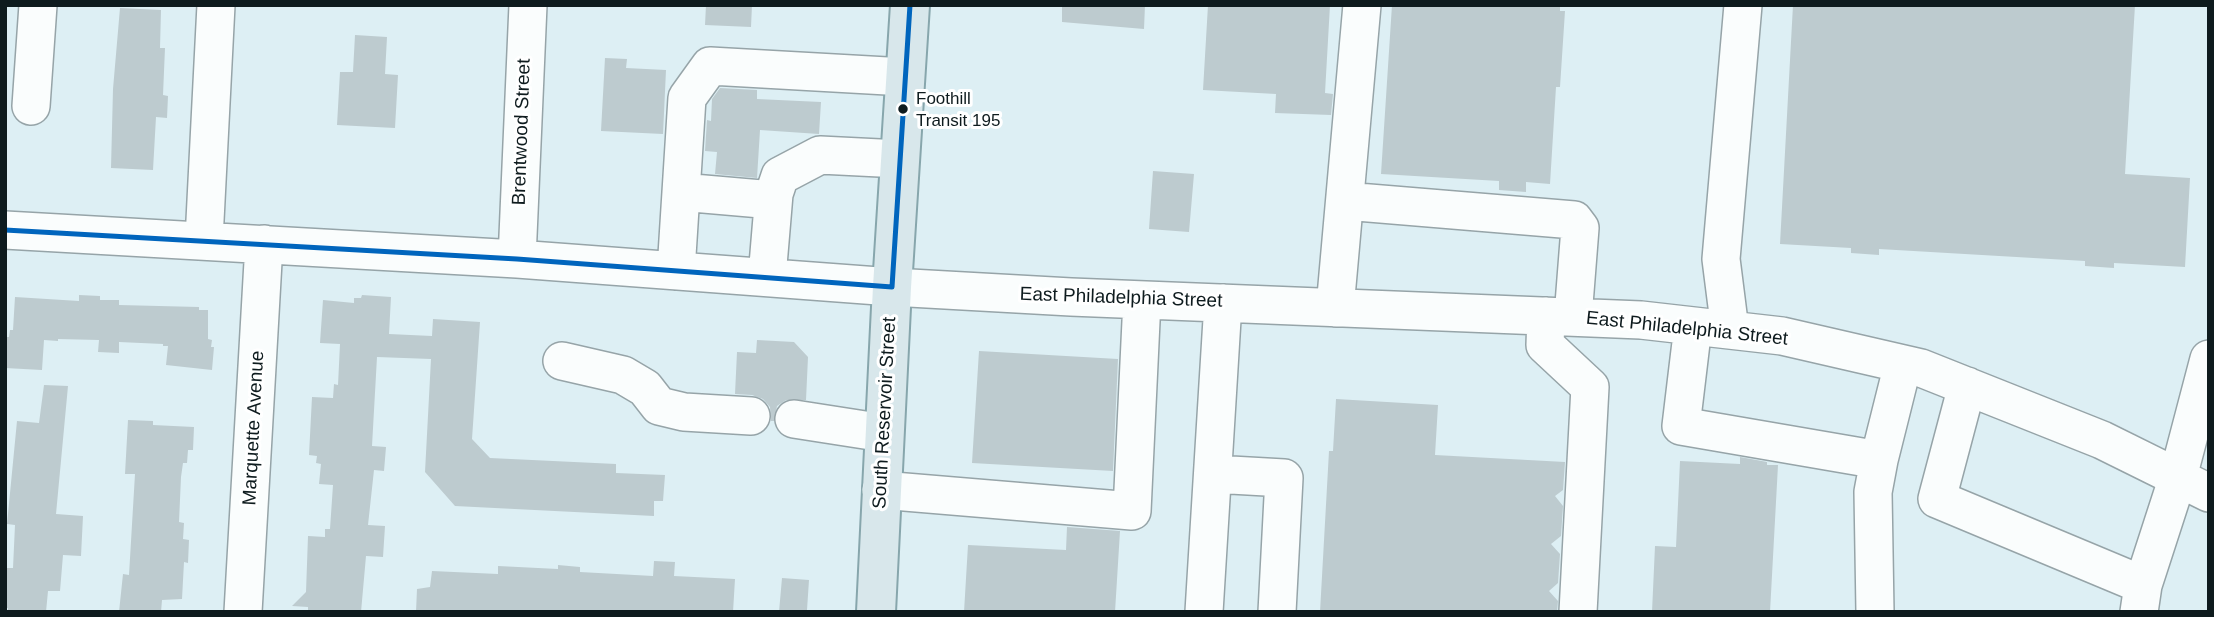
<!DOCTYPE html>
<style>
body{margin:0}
#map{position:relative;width:2214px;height:617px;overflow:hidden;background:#ddeff4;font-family:Helvetica,sans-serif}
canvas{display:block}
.frame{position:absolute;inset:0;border:7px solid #0e1b1e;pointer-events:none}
</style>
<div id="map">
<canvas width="2214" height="617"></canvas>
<div class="frame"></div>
</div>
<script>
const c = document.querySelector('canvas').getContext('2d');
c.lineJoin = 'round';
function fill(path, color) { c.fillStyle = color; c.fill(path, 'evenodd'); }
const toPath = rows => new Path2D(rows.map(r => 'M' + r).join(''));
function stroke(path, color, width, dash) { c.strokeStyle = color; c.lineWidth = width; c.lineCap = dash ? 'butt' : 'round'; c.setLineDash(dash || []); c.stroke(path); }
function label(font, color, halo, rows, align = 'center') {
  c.font = font + ' Helvetica,sans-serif'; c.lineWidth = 6; c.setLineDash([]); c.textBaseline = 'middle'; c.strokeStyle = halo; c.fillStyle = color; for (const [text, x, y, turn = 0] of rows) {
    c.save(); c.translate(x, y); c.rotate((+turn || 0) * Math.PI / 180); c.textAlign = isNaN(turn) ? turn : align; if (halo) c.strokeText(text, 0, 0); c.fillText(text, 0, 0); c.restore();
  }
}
const building = toPath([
 [706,5,752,5,751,27,705,25],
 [1062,5,1145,5,1144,29,1062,22],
 [1208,5,1330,5,1325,93,1333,94,1331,115,1275,113,1276,94,1203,90],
 [1392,5,1560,5,1560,11,1565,11,1560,87,1556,87,1550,184,1526,182,1526,192,1499,190,1499,181,1381,174],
 [1793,5,2135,5,2125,174,2190,178,2185,267,2114,263,2114,268,2085,266,2085,261,1879,249,1879,255,1851,253,1851,248,1780,244],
 [120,8,161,10,160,48,165,48,163,95,168,96,167,118,156,117,153,170,111,168,113,89],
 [355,35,387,37,385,74,398,75,395,128,337,125,340,72,353,72],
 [605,58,627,59,626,68,666,70,663,134,601,131],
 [720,88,757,90,757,99,821,102,819,134,760,130,757,178,715,174,717,152,705,151,707,120,711,121,712,99],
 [1153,171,1194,174,1189,232,1149,229],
 [79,295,100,296,100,300,119,300,119,305,199,307,199,310,208,310,208,339,212,340,211,347,214,347,212,370,166,365,168,346,163,346,163,344,119,342,119,353,98,352,99,340,58,339,58,341,44,340,42,370,5,368,6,337,9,337,10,330,13,330,15,297,79,301],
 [362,295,391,297,389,334,432,336,433,319,480,322,472,439,490,458,616,464,616,473,665,475,663,501,654,501,654,516,455,506,425,472,431,359,377,357,372,446,386,447,384,471,374,470,368,525,385,526,383,557,366,556,361,612,308,612,308,607,292,606,306,592,308,536,325,537,325,529,330,529,333,485,319,484,321,464,316,463,317,456,309,455,312,397,333,398,334,384,338,385,340,344,320,343,323,300,354,303,354,298,361,298],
 [757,340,794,342,808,357,806,400,786,400,777,406,774,421,771,421,770,407,763,399,752,395,735,394,737,352,756,353],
 [979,351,1118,359,1113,471,972,463],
 [44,385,68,386,56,514,83,516,81,556,63,555,60,591,48,591,46,612,8,612,8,608,5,608,5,568,13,568,15,525,7,524,17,421,39,423],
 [1336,399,1438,405,1435,455,1565,462,1563,490,1555,496,1563,506,1561,536,1551,544,1560,554,1558,583,1549,591,1558,601,1557,612,1320,612,1329,451,1333,451],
 [128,420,153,421,153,425,194,427,193,450,188,450,187,463,183,463,181,477,179,522,184,523,183,539,189,540,188,563,184,562,182,599,162,600,161,612,119,612,123,574,129,575,135,474,125,474],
 [1740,457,1767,462,1767,465,1778,465,1770,612,1652,612,1655,546,1676,547,1680,461,1740,464],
 [1067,527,1120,531,1115,612,964,612,968,545,1066,550],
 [654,561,675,562,674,576,735,579,733,612,416,612,417,589,430,587,432,571,498,574,498,566,558,569,558,565,580,567,580,572,653,576],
 [782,578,809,580,807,610,779,612]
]);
const minor = toPath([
 [31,106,38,5],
 [681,192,773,200],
 [1345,201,1574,220,1580,228,1573,317],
 [5,230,517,259,892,287,1071,297,1641,320,1782,336,1921,368,2102,440,2209,493],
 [204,240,216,5],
 [517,259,528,5],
 [676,271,687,98,710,66,905,77],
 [767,277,774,194,780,176,820,155,900,159],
 [1335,308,1362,5],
 [1546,316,1545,345,1590,387,1578,612],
 [1693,326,1681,426,1879,460,1903,364],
 [1730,330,1721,259,1743,5],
 [562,361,623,375,645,388,659,406,684,412,751,416],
 [1967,386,1937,499,2143,585,2139,612],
 [794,419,884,433],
 [1213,474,1284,478,1277,612],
 [881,490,1132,511,1142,300],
 [2143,585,2178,477,2209,359],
 [243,612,264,244],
 [1204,612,1223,303],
 [1875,612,1873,492,1879,460]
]);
const major = toPath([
 [876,612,892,287,910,5]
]);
const bus1 = toPath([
 [5,230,517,259,892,287,910,5]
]);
const markers = [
 [903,109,6,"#0e1b1e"]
];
const busNames = [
 ["Foothill",916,99],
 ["Transit 195",916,121]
];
const streetNames = [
 ["Brentwood Street",522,132,-88],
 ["East Philadelphia Street",1121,298,2],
 ["East Philadelphia Street",1687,329,6],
 ["South Reservoir Street",885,413,-87],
 ["Marquette Avenue",254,428,-87]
];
fill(building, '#bdcbcf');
stroke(minor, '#96a4a8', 40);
stroke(major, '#87a6ac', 42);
stroke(minor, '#fafdfd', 37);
stroke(major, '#d8e7eb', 38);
stroke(bus1, '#0065bd', 5);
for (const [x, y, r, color] of markers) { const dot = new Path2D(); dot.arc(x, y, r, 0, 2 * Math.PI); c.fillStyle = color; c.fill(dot); stroke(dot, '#fff', 2.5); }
label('17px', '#0e1b1e', '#fff', busNames, 'left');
label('19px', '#0e1b1e', '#fff', streetNames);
</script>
